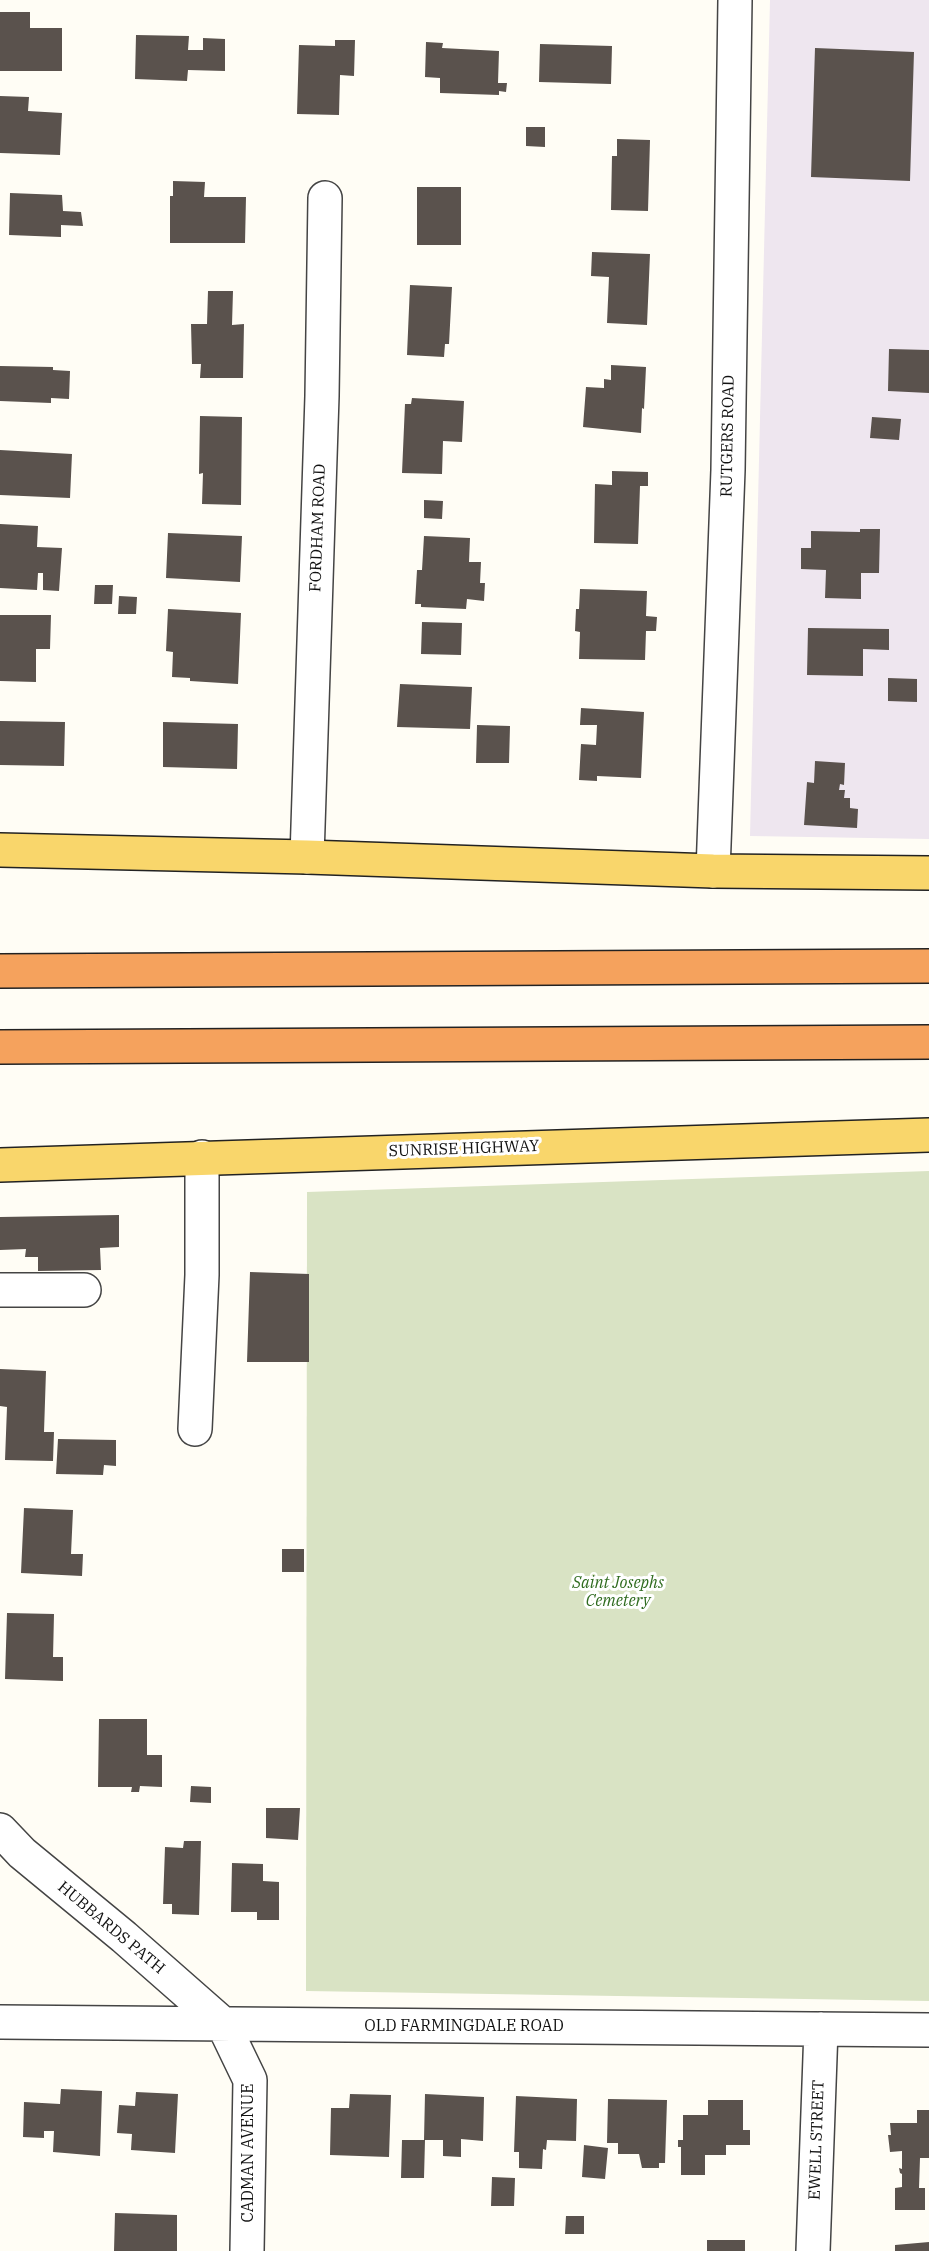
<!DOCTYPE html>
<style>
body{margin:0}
canvas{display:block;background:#fffdf5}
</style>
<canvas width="929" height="2251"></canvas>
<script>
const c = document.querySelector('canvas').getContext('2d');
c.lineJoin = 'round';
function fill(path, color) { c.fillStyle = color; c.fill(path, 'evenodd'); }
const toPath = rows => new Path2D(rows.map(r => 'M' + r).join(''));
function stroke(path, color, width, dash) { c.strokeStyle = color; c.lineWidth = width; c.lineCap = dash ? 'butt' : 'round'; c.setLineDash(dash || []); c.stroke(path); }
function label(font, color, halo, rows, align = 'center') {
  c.font = font + ' "IBM Plex Serif",serif'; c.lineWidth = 6; c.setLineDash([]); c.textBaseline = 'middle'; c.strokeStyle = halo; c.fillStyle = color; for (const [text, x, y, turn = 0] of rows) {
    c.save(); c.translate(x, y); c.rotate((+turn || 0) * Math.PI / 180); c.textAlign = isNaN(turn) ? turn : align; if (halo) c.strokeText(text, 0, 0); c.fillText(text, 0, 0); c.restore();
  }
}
const industrial = toPath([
 [770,0,929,0,929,839,750,836]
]);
const cemetery = toPath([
 [929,1171,929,2001,306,1991,307,1192]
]);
const building = toPath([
 [0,12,30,12,30,28,62,28,62,71,0,71],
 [136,35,189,36,188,50,203,50,203,38,225,39,225,71,188,70,187,81,135,79],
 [335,40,355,40,354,76,340,75,339,115,297,114,299,45,335,46],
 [426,42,443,43,442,48,499,51,498,83,507,83,506,92,499,91,499,95,440,93,440,78,425,77],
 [540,44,612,46,611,84,539,82],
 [815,48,914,52,910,181,811,177],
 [0,96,29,97,28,111,62,113,60,155,0,153],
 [526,127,545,127,545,147,526,146],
 [617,139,650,140,648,211,611,210,612,156,617,156],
 [173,181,205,182,204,197,246,197,245,243,170,243,170,196,173,196],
 [417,187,461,187,461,245,417,245],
 [10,193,62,195,63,211,81,212,83,226,61,225,61,237,9,235],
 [592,252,650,254,647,325,607,323,609,277,591,276],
 [410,285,452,287,449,344,445,344,444,357,407,355],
 [208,291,233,291,232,325,244,324,243,378,200,378,201,364,192,364,191,324,207,324],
 [889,349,929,350,929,393,888,391],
 [611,365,646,367,644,409,642,408,641,433,583,427,586,387,604,388,604,379,611,380],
 [0,366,53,367,53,370,70,371,69,399,51,398,51,403,0,401],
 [412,398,464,401,462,442,443,441,442,474,402,473,405,404,411,404],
 [200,416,242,417,241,505,202,504,203,473,199,474],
 [872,417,901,419,899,440,870,438],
 [0,450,72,454,70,498,0,495],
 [612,471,648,472,648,486,640,486,638,544,594,543,595,484,612,485],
 [424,500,443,501,442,519,424,518],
 [0,524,38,526,37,547,62,548,59,591,43,590,43,573,38,573,37,590,0,588],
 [860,529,880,529,879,573,861,573,861,599,825,598,826,570,801,569,801,548,811,548,811,531,860,532],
 [168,533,242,536,240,582,166,578],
 [424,536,470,538,469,562,481,562,480,583,485,583,484,601,467,599,466,609,421,607,421,604,415,604,417,570,422,570],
 [95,585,113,585,112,604,94,604],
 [580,589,647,591,646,616,657,617,656,631,646,631,645,660,579,659,580,632,575,631,576,609,579,609],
 [119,596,137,597,136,614,118,614],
 [168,609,241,613,238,684,190,681,190,678,172,677,173,652,166,651],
 [0,615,51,615,50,649,36,649,36,682,0,681],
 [422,622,462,623,461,655,421,654],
 [808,628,889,629,889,650,863,649,863,676,807,675],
 [888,678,917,679,917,702,888,701],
 [400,684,472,687,470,729,397,727],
 [581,708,644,712,641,778,597,776,597,781,579,780,581,744,596,745,597,725,580,725],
 [0,721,65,722,64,766,0,765],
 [163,722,238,724,237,769,163,767],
 [477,725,510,726,509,763,476,763],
 [815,761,845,763,844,785,840,784,839,790,845,790,844,798,850,798,850,808,858,809,857,828,804,825,807,782,814,783],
 [119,1215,119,1247,100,1248,101,1270,38,1271,38,1257,25,1257,26,1249,0,1250,0,1217],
 [250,1272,309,1274,309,1362,247,1362],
 [0,1369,46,1371,44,1432,54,1432,53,1461,5,1460,7,1407,0,1406],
 [58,1439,116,1440,116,1466,104,1465,103,1475,56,1474],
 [24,1508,73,1510,71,1554,83,1554,82,1576,21,1573],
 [282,1549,304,1549,304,1572,282,1572],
 [7,1613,54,1614,53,1657,63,1657,63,1681,5,1679],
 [99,1719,147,1719,147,1755,162,1755,162,1787,140,1786,139,1792,131,1792,132,1787,98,1787],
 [191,1786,211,1787,211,1803,190,1802],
 [266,1808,300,1808,298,1840,266,1838],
 [184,1841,201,1841,199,1915,172,1914,172,1904,163,1904,165,1847,183,1848],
 [232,1863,263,1864,263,1881,279,1882,279,1920,257,1920,257,1912,231,1912],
 [61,2089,102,2091,100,2156,53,2152,54,2131,44,2131,44,2138,23,2137,24,2102,60,2104],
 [136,2092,178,2094,175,2153,131,2150,132,2134,117,2133,119,2105,135,2106],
 [350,2094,391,2095,389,2157,330,2155,331,2108,349,2108],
 [425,2094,484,2097,483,2141,461,2139,461,2157,443,2156,443,2140,424,2140],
 [516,2096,577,2099,576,2141,547,2140,546,2150,543,2149,542,2169,519,2168,519,2152,514,2152],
 [608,2099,667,2100,665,2163,659,2163,659,2168,642,2168,639,2154,618,2154,618,2143,607,2143],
 [708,2100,743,2100,743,2130,750,2130,750,2145,726,2145,726,2155,705,2155,705,2175,681,2175,681,2147,678,2147,678,2140,683,2140,683,2115,708,2115],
 [917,2110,929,2110,929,2158,920,2158,919,2188,925,2188,925,2210,895,2210,895,2188,902,2187,902,2174,900,2173,899,2168,902,2169,902,2151,890,2152,888,2135,891,2135,890,2123,917,2123],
 [402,2140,425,2140,424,2178,401,2178],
 [584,2145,608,2148,605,2179,582,2177],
 [492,2177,515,2178,514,2206,491,2206],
 [115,2213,177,2215,177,2251,114,2251],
 [566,2216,584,2216,584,2234,565,2234],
 [707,2240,745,2240,745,2251,707,2251],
 [929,2242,929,2251,895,2251,895,2245]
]);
const minor = toPath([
 [307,857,322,396,325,198],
 [713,871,728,470,735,0],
 [0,1290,84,1290],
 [195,1429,202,1275,202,1157],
 [0,1830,22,1853,124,1937,223,2024,250,2080,247,2251],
 [0,2022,929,2030],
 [813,2251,821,2029]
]);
const major = toPath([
 [0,850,307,857,713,871,929,873],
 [0,1165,929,1135]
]);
const highway = toPath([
 [0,971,929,966],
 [0,1047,929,1042]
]);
const streetNames = [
 ["RUTGERS ROAD",728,436,-89],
 ["FORDHAM ROAD",318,528,-88],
 ["SUNRISE HIGHWAY",464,1149,-2],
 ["HUBBARDS PATH",111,1928,40],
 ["OLD FARMINGDALE ROAD",464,2026],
 ["EWELL STREET",817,2140,-88],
 ["CADMAN AVENUE",248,2153,-90]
];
const parkNames = [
 ["Saint Josephs",618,1583],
 ["Cemetery",618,1601]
];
fill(industrial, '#eee6ef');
fill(cemetery, '#d9e3c4');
fill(building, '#5a524d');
stroke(minor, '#444', 36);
stroke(major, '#222', 36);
stroke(highway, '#222', 36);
stroke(minor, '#fff', 33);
stroke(major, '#f9d66b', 33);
stroke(highway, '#f5a25d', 33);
label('16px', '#111', '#fff', streetNames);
label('italic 16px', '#2f6b1f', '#fff', parkNames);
</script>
